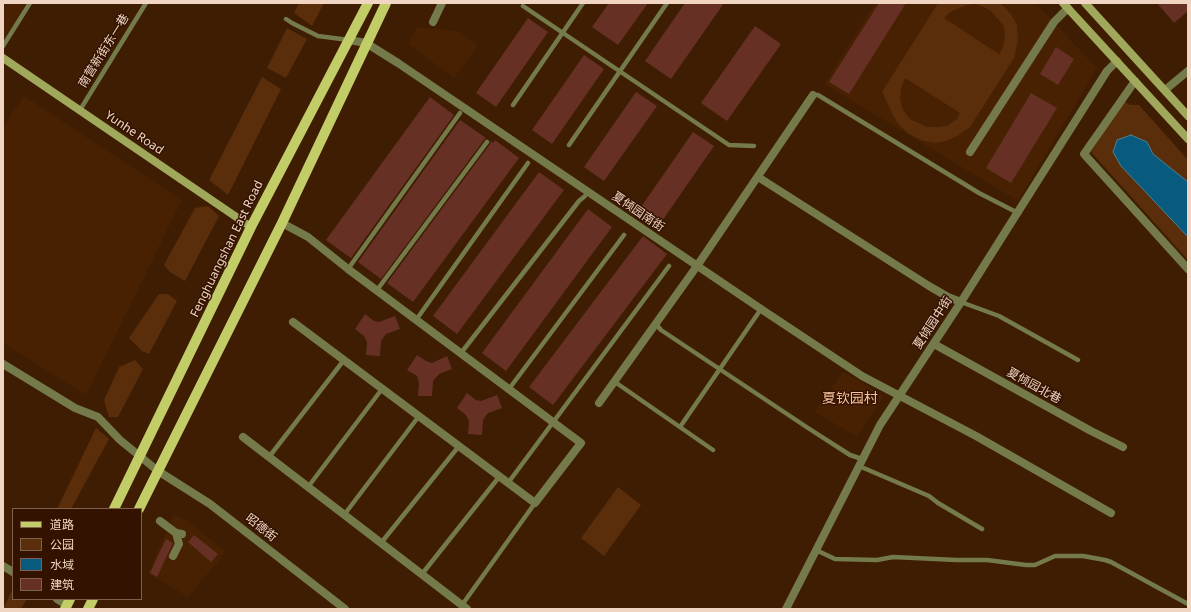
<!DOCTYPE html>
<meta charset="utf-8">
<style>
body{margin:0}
#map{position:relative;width:1191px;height:612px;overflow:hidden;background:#3e1d03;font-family:"Noto Sans","Noto Sans SC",sans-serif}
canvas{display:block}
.frame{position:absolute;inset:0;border:4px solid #f1d5c3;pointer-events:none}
.legend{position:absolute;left:12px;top:508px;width:130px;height:92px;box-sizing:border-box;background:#331300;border:1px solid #7f614e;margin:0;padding:5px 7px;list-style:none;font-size:12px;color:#f1d5c3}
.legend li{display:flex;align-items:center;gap:8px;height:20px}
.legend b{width:20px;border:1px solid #7f614e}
</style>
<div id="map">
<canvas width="1191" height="612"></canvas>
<div class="frame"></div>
<ul class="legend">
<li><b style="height:5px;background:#c2cd67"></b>道路</li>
<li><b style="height:11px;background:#5a2e0b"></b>公园</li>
<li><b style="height:11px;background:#085b7e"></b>水域</li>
<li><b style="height:11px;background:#663124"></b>建筑</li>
</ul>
</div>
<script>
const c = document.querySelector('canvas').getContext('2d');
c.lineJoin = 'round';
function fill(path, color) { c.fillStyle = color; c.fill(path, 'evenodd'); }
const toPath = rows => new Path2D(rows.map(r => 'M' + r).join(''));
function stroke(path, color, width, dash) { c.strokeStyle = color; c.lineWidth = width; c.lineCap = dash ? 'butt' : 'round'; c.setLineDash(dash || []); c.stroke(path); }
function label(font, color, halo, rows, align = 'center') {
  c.font = font + ' "Noto Sans","Noto Sans SC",sans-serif'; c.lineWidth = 3; c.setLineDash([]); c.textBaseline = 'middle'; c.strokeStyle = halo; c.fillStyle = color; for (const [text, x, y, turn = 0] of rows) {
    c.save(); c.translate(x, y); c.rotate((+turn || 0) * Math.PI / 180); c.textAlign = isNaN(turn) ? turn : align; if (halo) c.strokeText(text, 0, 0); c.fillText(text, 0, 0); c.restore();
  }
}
const built = toPath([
 [3,3,26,3,4,39,3,38],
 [875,3,1036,3,1097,68,1018,201,824,84],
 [417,27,458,31,478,46,454,78,408,44],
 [24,96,182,200,86,395,3,343,3,126],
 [843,371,884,396,857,437,815,412],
 [174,514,189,522,226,552,188,597,148,573]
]);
const green = toPath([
 [299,3,324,3,312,26,294,13],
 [938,3,1000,3,1011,14,1017,25,1018,41,1014,58,970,127,957,136,946,141,934,143,921,140,909,134,899,125,893,115,882,92],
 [975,4,984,7,991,11,1004,26,1005,39,1002,49,999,54,944,18,950,12,967,5],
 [905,78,960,113,957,119,948,125,940,127,927,127,910,119,903,110,900,99,901,88],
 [287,28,307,39,286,78,267,68],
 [262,77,281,89,228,195,209,180],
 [1123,101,1130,105,1139,105,1188,160,1188,260,1091,152],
 [208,206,219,216,185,281,170,272,164,265,195,208],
 [159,294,168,294,177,301,149,354,142,351,129,338],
 [135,360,143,369,118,417,109,417,104,400,119,367],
 [96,428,109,439,71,509,57,509],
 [618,487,641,505,604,556,581,538],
 [13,588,13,599,27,599,21,609,3,609]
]);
const water = toPath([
 [1131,135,1147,142,1153,154,1188,182,1188,237,1121,166,1113,152,1117,140,1131,135]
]);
const building = toPath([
 [609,3,648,3,618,45,592,27],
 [685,3,724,3,671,79,645,61],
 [879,3,906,3,849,94,829,82],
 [1157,3,1188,3,1188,11,1174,23],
 [528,18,548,32,496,107,476,93],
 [755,26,781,44,727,121,701,103],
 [1056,47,1074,59,1058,85,1040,74],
 [584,55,604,69,552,144,532,130],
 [636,92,657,106,604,181,584,167],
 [1031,93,1057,108,1011,183,986,168],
 [430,97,454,115,351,258,348,256,326,240],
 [460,120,486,138,484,140,381,279,358,262],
 [693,132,714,146,662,221,641,207],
 [495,140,519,158,413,302,387,283,490,144,491,141,493,143],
 [539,172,564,190,457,334,433,316],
 [588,209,612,227,506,371,482,353],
 [643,236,667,254,553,405,529,387],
 [365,314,374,321,379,322,395,316,400,329,386,334,381,341,380,356,366,355,367,342,364,336,355,329],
 [417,355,426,361,432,363,447,356,452,369,439,374,433,381,432,396,418,396,419,382,417,376,407,370],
 [467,393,476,400,481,401,497,395,502,408,488,413,483,420,482,435,468,434,469,421,466,415,457,408],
 [194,535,218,554,211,562,188,542],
 [166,539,173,543,157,577,150,573]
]);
const lane = toPath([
 [523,6,729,145,754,146],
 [286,19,292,23,318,36,349,40],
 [3,46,30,3],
 [813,95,818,95,979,193,1018,213],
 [513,105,583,3],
 [80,110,146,3],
 [569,145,667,3],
 [348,269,460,113],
 [377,290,487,142],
 [961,302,999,316,1078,360],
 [416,320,528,163],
 [656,324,661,330,808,428,850,455,862,459],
 [461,353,579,201,585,196],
 [615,382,713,450],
 [509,389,624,235],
 [680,427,761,309],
 [269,457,344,360],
 [859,466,929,496,938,503,982,529],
 [508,483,669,266],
 [308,487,382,389],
 [344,515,419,416],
 [381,543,459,446],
 [816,550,835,559,877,560,893,557,956,560,987,560,1026,565,1035,565,1055,556,1083,556,1105,560,1111,562,1188,604],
 [422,574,499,477],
 [462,605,535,503]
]);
const street = toPath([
 [433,22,442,3],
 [349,40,366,43,398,63,761,309,862,376,976,436,1111,513],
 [1135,81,1084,154,1188,269],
 [1165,90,1188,71],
 [970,152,1054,22,1068,8],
 [758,177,929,286,948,297,961,302],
 [282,223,308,237,348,269,581,443,535,503,293,322],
 [934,344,1091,431,1123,447],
 [3,364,75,408,98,417,120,440,158,471,210,504,345,609],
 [599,403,697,266,813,95],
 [243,437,467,609],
 [160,521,176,533,182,534],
 [173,556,179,544,176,533],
 [3,566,13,572],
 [57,599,67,605],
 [786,609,880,425,961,302,1107,71,1117,61]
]);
const secondary = toPath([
 [1063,3,1188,139],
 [1085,3,1188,116],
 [3,58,251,227]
]);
const primary = toPath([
 [114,509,251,227,368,3],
 [139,509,282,223,386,3],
 [65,609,70,599],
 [88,609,93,599]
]);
const streetNames = [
 ["南营新街东一巷",104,51,-58],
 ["Yunhe Road",134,133,34],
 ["夏倾园南街",638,212,34],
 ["Fenghuangshan East Road",227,249,-64],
 ["夏倾园中街",933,323,-57],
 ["夏倾园北巷",1034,386,29],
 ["昭德街",261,528,38]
];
const quarterNames = [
 ["夏钦园村",850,399]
];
fill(built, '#472102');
fill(green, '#5a2e0b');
fill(water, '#085b7e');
stroke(water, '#4e8093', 1);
fill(building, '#663124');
stroke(lane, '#747a4a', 4.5);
stroke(street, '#747a4a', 8);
stroke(secondary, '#a0a95b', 8);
stroke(primary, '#c2cd67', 10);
label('12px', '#f1d5c3', '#331300', streetNames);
label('14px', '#f8c19d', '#331300', quarterNames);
</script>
